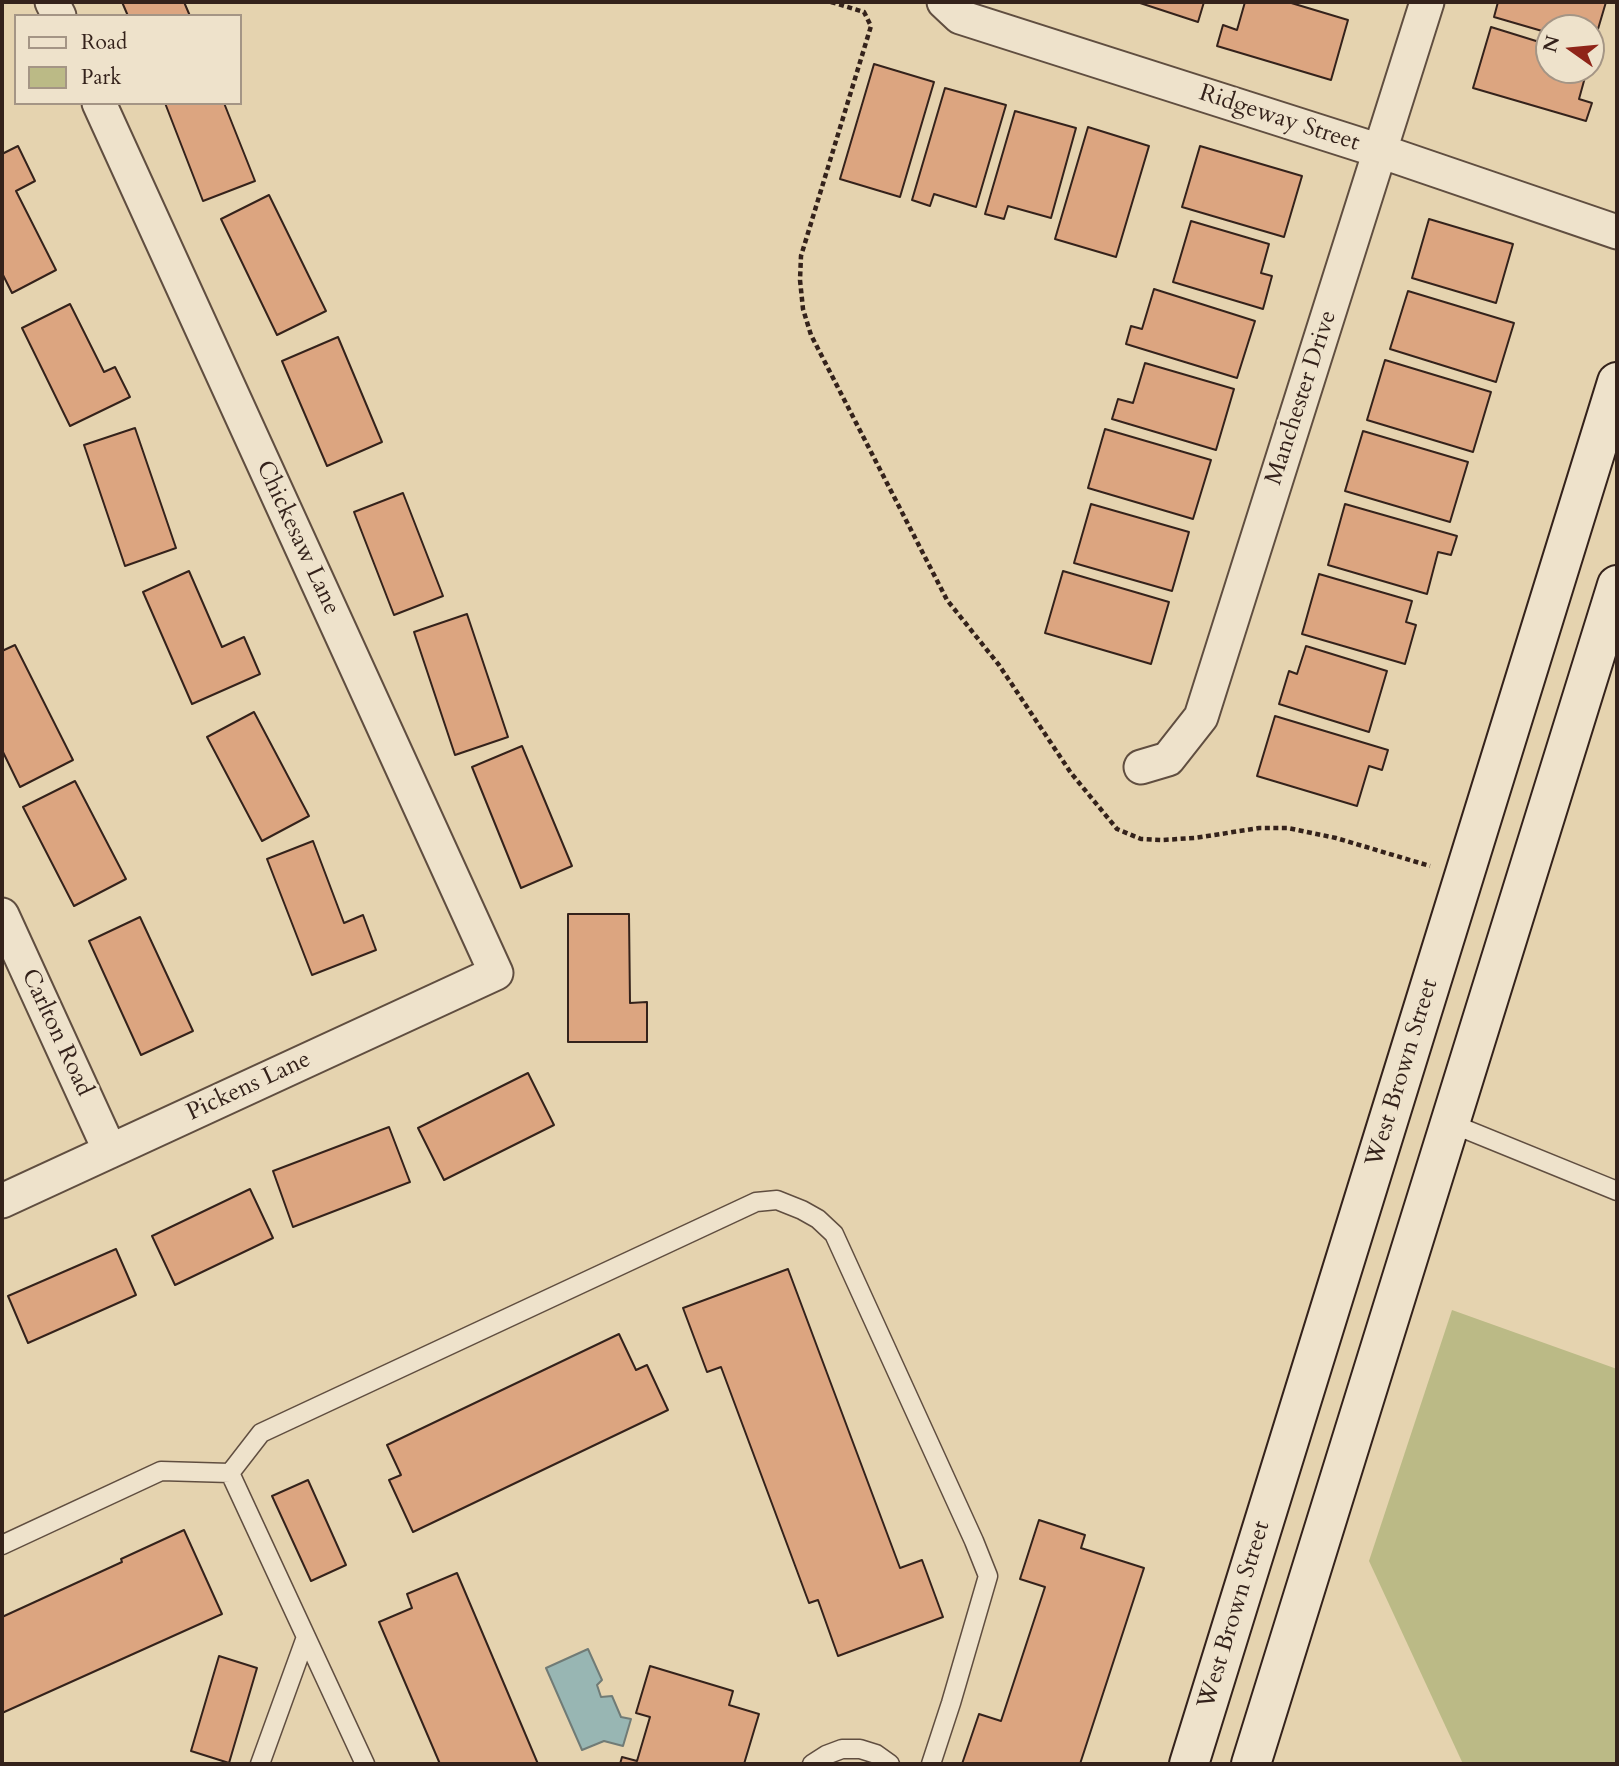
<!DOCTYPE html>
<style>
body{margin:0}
#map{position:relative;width:1619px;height:1766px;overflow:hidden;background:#e5d3af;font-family:Cardo,serif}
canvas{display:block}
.frame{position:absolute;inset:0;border:4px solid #34221b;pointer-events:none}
.legend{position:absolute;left:14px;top:14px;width:228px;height:91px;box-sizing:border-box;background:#eee2cb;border:2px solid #a49585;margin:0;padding:9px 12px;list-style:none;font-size:21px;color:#34221b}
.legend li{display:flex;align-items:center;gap:14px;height:35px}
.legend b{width:35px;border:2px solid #a49585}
.north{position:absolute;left:1535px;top:14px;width:70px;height:70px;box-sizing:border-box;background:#eee2cb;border:2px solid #a49585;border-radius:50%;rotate:285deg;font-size:19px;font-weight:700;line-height:28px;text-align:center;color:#34221b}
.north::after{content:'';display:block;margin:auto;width:24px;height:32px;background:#8f2418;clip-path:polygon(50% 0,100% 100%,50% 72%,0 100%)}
</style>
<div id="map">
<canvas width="1619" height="1766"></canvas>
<div class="frame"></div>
<ul class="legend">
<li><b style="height:9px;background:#eee2cb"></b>Road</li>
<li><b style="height:19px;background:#bbba86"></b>Park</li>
</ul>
<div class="north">N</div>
</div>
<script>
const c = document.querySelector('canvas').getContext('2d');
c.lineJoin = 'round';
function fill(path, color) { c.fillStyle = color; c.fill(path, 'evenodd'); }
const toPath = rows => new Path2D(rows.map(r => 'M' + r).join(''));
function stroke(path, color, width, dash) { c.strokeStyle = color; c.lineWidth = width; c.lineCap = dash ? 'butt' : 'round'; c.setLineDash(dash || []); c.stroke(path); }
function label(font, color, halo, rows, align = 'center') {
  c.font = font + ' Cardo,serif'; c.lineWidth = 6; c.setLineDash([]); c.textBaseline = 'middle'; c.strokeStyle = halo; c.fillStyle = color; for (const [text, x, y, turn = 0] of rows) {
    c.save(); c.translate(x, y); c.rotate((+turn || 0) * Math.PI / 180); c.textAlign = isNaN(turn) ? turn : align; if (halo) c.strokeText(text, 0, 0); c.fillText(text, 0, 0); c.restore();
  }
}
const green = toPath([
 [1452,1310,1617,1369,1617,1764,1463,1764,1369,1561]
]);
const water = toPath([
 [588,1649,602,1680,597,1685,601,1697,612,1696,621,1717,631,1719,623,1746,604,1741,582,1750,546,1668,588,1649]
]);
const building = toPath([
 [122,2,184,2,190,16,128,16,122,2],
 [1137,2,1204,2,1198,22,1137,2],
 [1245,2,1288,2,1348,20,1331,80,1217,46,1223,25,1237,30,1245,2],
 [1498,2,1606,2,1593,46,1591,46,1591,28,1549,28,1549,33,1494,17,1498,2],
 [1491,27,1549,45,1549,70,1587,70,1579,99,1592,103,1586,121,1473,88,1491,27],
 [874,64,934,82,900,197,840,179,874,64],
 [945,88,1006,105,976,207,934,194,930,206,912,200,945,88],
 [165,103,224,103,255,181,203,201,165,103],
 [1015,111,1076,128,1051,218,1008,206,1004,219,985,214,1015,111],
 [1088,127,1149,146,1116,257,1055,239,1088,127],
 [18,146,35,181,16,191,56,270,12,293,2,273,2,154,18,146],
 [1200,146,1302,176,1284,237,1182,207,1200,146],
 [269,195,326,311,277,335,221,219,269,195],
 [1429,219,1513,244,1496,303,1412,278,1429,219],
 [1191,221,1269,244,1261,273,1272,276,1263,309,1173,282,1191,221],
 [1154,289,1255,321,1237,378,1126,344,1131,326,1142,329,1154,289],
 [1408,291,1514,323,1496,382,1390,349,1408,291],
 [70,304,104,372,115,367,130,397,70,426,22,328,70,304],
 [338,337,382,442,327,466,282,361,338,337],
 [1385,360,1491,392,1473,452,1367,420,1385,360],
 [1145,363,1234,389,1216,450,1112,419,1118,399,1133,403,1145,363],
 [135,428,176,548,125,566,84,445,135,428],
 [1105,429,1211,460,1193,519,1088,488,1105,429],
 [1363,431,1468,462,1450,522,1345,491,1363,431],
 [403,493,443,596,394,615,354,512,403,493],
 [1091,504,1189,532,1172,591,1074,563,1091,504],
 [1345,504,1457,536,1451,555,1438,552,1427,594,1328,565,1345,504],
 [189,571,222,647,244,637,260,674,192,704,143,592,189,571],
 [1063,571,1169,602,1151,664,1045,633,1063,571],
 [1319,574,1412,601,1406,622,1416,625,1405,664,1302,634,1319,574],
 [467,614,508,737,455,755,414,632,467,614],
 [15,645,73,760,20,787,2,750,2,651,15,645],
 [1306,646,1387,671,1369,732,1279,704,1289,671,1297,674,1306,646],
 [254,712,309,816,262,841,207,737,254,712],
 [1275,716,1388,750,1382,770,1369,766,1357,806,1257,776,1275,716],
 [522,746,572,866,521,888,472,767,522,746],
 [75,781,126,879,74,906,23,807,75,781],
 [313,841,344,923,363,915,376,950,312,975,267,859,313,841],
 [568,914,629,914,630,1003,647,1002,647,1042,568,1042,568,914],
 [140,917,193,1031,141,1055,89,941,140,917],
 [528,1073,554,1125,444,1180,418,1128,528,1073],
 [389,1127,410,1182,293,1227,273,1171,389,1127],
 [250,1189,273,1238,175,1285,152,1236,250,1189],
 [116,1249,136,1295,28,1343,8,1296,116,1249],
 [788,1269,900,1568,922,1560,943,1617,838,1656,818,1600,809,1603,721,1367,707,1372,683,1308,788,1269],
 [619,1334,636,1370,647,1365,668,1410,413,1532,389,1480,401,1475,387,1445,619,1334],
 [308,1480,346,1565,311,1581,272,1496,308,1480],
 [1039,1520,1085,1535,1081,1548,1144,1568,1080,1764,962,1764,979,1714,1001,1721,1045,1587,1020,1579,1039,1520],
 [184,1530,222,1614,2,1713,2,1617,122,1562,121,1559,184,1530],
 [457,1573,538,1764,440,1764,379,1622,412,1608,407,1594,457,1573],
 [219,1656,257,1668,229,1763,191,1751,219,1656],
 [650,1666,733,1691,729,1705,759,1714,744,1764,620,1764,622,1757,637,1761,650,1717,636,1713,650,1666]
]);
const path = toPath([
 [831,2,864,12,871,26,801,256,800,280,803,309,811,335,947,600,999,665,1071,773,1117,829,1141,839,1162,840,1195,838,1259,828,1288,828,1336,838,1430,866]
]);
const lane = toPath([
 [1450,1123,1617,1191],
 [2,1545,161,1471,230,1473],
 [260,1764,306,1637],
 [365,1764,230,1473,261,1433,756,1202,777,1200,802,1210,818,1219,834,1234,974,1541,988,1576,951,1703,931,1764],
 [812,1764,826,1755,842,1749,860,1749,876,1754,890,1764]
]);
const street = toPath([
 [52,2,59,16],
 [944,2,960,17,1380,151,1617,232],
 [1141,767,1168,759,1201,717,1427,2],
 [2,915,110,1151],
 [2,1201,496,973,99,103]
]);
const secondary = toPath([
 [1189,1764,1617,382],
 [1251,1764,1617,585]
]);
const streetNames = [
 ["Ridgeway Street",1279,119,18],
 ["Manchester Drive",1302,398,-72],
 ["Chickesaw Lane",297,538,65],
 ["Carlton Road",56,1033,65],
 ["West Brown Street",1403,1073,-73],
 ["Pickens Lane",249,1087,-25],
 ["West Brown Street",1235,1615,-73]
];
fill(green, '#bbba86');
fill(water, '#98b6b3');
stroke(water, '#707b76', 2);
fill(building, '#dca580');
stroke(building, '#34221b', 2);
stroke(lane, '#604e40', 21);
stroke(street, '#604e40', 37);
stroke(secondary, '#34221b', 42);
stroke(path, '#34221b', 4.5, [5, 3.5]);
stroke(lane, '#eee2cb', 18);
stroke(street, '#eee2cb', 33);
stroke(secondary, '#eee2cb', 38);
label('24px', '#34221b', '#eee2cb', streetNames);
</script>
